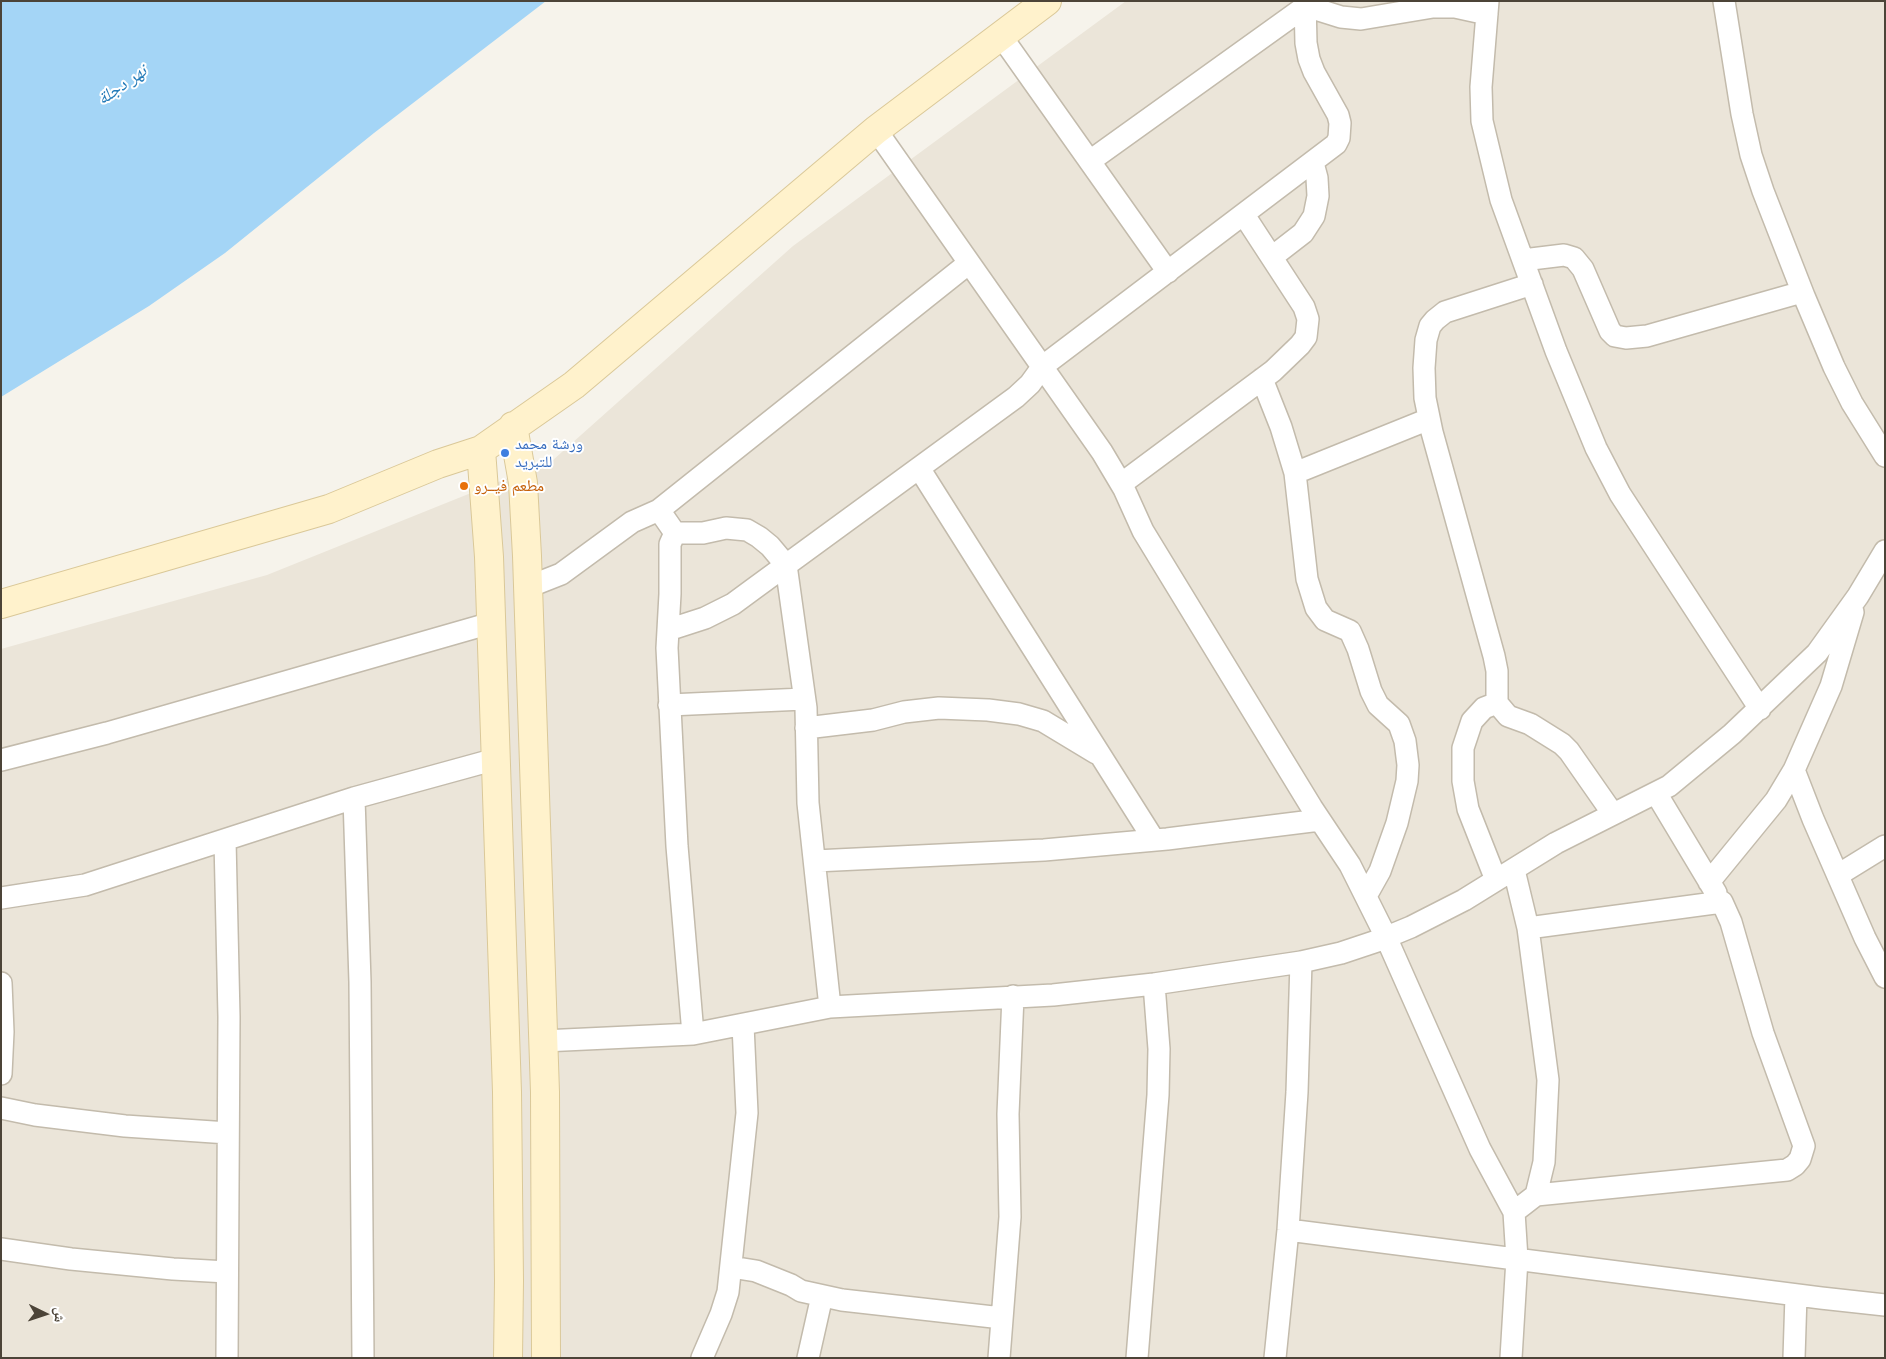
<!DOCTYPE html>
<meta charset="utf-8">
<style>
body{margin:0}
#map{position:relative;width:1886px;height:1359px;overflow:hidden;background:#f6f3eb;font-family:Inter,"Noto Naskh Arabic",sans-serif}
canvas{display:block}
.frame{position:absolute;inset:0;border:2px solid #4c4438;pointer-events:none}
.north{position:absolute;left:20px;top:1289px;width:50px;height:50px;-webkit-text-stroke:4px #fff;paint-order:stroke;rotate:94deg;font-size:14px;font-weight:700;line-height:20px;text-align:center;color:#4c4438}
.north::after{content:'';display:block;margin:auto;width:18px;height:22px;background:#4c4438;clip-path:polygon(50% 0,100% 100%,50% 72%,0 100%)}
</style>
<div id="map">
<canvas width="1886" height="1359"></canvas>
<div class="frame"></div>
<div class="north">ش</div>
</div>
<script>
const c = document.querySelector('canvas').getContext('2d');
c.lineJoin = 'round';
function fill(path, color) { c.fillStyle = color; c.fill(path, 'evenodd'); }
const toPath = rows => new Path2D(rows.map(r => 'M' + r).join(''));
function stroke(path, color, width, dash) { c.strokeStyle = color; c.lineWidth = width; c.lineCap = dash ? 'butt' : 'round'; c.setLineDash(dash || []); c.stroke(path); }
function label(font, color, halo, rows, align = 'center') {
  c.font = font + ' Inter,"Noto Naskh Arabic",sans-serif'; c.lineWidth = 4; c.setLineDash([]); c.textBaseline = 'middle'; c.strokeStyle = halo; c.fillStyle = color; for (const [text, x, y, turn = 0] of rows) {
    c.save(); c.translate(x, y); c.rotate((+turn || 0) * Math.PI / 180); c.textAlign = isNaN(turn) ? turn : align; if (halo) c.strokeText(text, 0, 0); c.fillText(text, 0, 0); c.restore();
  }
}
const residential = toPath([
 [1126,1,1885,1,1885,1358,1,1358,1,649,267,575,553,460,793,246]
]);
const water = toPath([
 [1,1,546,1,374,133,225,253,149,306,1,397]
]);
const street = toPath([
 [1488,1,1481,87,1482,121,1501,200,1556,351,1596,448,1620,494,1760,709],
 [1724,1,1742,114,1751,155,1763,191,1804,296,1834,367,1852,403,1885,456],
 [1001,36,1168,272],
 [876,130,1102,452,1124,489,1143,531,1312,808,1350,865,1386,937,1480,1149,1514,1212],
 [1090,161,1306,6,1341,17,1361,19,1433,7,1455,7,1487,14],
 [1272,257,1303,233,1314,216,1318,196,1317,178,1313,163],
 [1523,260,1564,255,1574,258,1583,269,1610,331,1615,336,1626,338,1647,336,1802,292],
 [1532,284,1445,312,1435,320,1430,326,1426,340,1424,368,1425,398,1432,432,1494,656,1497,671,1497,703,1508,716,1530,724,1562,744,1569,751,1613,814],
 [1262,379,1281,427,1295,473,1307,579,1316,608,1325,620,1350,631,1358,649,1371,691,1378,705,1399,724,1405,741,1408,765,1407,781,1397,823,1380,871,1366,896],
 [919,468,1154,840],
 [1295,473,1429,419],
 [1121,484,1273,371,1300,345,1306,337,1308,319,1304,307,1244,215],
 [659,510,675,533,703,533,726,528,747,530,759,537,770,546,786,565,806,708,808,803,830,1007],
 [675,533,670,544,670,594,667,648,677,846,693,1034],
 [528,587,561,574,632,522,659,510,969,263],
 [668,630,705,618,733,604,752,590,1016,397,1030,384,1043,366,1336,144,1339,138,1340,123,1338,115,1314,72,1309,59,1306,43,1305,1],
 [669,705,804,699],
 [806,728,873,720,904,712,939,708,988,710,1019,714,1043,721,1096,753],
 [1,760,107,733,491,623],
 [1794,770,1813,819,1865,938,1885,977],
 [1656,793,1716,893],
 [354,798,360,982,363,1358],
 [225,840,229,1017,227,1358],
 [815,861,1044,850,1167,839,1320,820],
 [1838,875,1885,846],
 [1496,880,1468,809,1463,781,1463,748,1472,721,1484,708,1497,703],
 [1709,882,1776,800,1794,770,1831,686,1853,612],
 [1,898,85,885,354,798,496,759],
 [1528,928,1722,902,1731,922,1763,1033,1804,1146,1800,1159,1795,1165,1787,1170,1536,1195],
 [1,983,3,1032,1,1074],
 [543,1041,693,1034,830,1007,1053,995,1154,984,1301,962,1341,953,1377,941,1411,927,1464,900,1556,843,1669,786,1732,734,1817,653,1858,596,1885,551],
 [1,1108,35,1115,125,1126,228,1133],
 [1288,1230,1821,1298,1885,1305],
 [1,1249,71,1259,173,1269,227,1272],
 [731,1267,756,1271,791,1285,801,1291,842,1300,1002,1318],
 [702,1358,721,1314,728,1292,747,1113,743,1025],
 [808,1358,822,1296],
 [999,1358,1010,1217,1008,1114,1013,996],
 [1137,1358,1158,1095,1159,1049,1154,984],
 [1275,1358,1288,1230,1297,1092,1301,962],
 [1511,1358,1517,1259,1514,1212,1536,1195,1544,1162,1548,1080,1528,928,1514,870],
 [1794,1358,1796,1295]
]);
const secondary = toPath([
 [513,426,523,483,527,556,545,1092,546,1358],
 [481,450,489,557,507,1092,509,1281,508,1358],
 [1,604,329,509,438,464,481,450,574,385,876,130,1047,1]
]);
const markers = [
 [505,453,5,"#3f7fe0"],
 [464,486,5,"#e8710a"]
];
const shopNames = [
 ["ورشة محمد",515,444],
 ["للتبريد",515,462]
];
const foodNames = [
 ["مطعم فيــرو",474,486]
];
const waterNames = [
 ["نهر دجلة",122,85,-35]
];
fill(residential, '#ebe5d9');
fill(water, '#a4d5f6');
stroke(street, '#c3bbac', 24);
stroke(secondary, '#dac898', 30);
stroke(street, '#fff', 21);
stroke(secondary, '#fff2cc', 28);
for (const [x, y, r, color] of markers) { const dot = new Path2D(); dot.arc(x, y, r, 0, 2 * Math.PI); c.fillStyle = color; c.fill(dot); stroke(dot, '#fff', 2); }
label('16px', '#366cbe', '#fff', shopNames, 'left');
label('16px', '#c56008', '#fff', foodNames, 'left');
label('italic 18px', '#267cb9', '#fff', waterNames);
</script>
